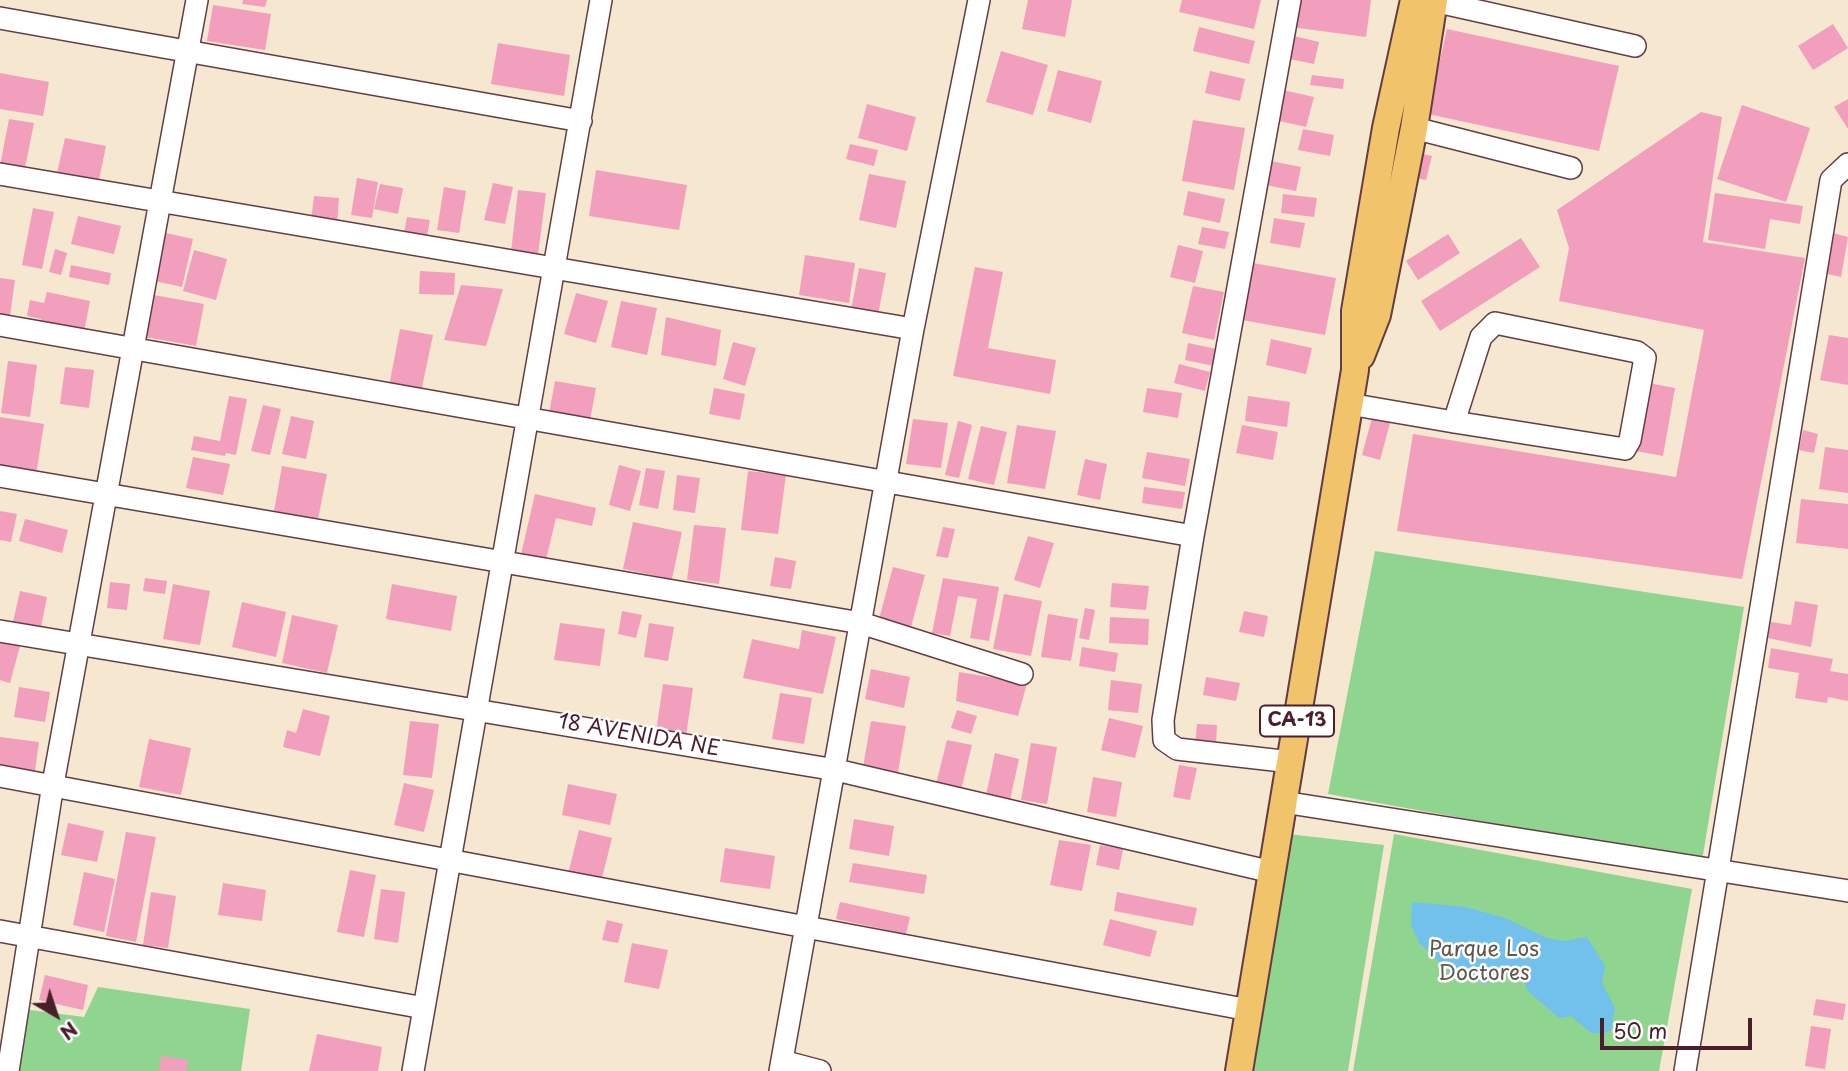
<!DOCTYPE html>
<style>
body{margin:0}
#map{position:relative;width:1848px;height:1071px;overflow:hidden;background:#f6e7d1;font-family:"Playpen Sans",sans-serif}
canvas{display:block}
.north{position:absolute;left:21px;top:980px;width:70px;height:70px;-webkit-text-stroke:5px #fff;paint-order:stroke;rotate:141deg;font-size:19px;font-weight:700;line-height:28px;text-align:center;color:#4a1f2b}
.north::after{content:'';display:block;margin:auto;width:24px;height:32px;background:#4a1f2b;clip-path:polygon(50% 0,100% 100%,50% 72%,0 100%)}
.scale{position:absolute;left:1600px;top:1018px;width:152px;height:32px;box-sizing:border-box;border:4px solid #4a1f2b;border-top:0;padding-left:9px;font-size:21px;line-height:24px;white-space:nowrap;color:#4a1f2b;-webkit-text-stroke:5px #fff;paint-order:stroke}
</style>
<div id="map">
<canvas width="1848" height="1071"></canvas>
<div class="north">N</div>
<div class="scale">50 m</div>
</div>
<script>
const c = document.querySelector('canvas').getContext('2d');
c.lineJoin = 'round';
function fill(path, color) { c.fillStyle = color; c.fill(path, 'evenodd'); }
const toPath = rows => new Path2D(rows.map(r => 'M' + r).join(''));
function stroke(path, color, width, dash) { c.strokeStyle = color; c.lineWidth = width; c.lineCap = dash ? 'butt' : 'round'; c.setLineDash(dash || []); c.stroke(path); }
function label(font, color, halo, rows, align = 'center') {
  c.font = font + ' "Playpen Sans",sans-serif'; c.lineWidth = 5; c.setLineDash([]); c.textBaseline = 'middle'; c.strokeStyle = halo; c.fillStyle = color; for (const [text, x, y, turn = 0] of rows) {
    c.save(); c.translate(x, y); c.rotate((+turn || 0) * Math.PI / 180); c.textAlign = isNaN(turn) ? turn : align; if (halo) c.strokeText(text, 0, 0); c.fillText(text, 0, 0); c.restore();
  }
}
const green = toPath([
 [1375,551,1744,607,1702,861,1328,794],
 [1271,832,1384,845,1348,1071,1231,1071],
 [1394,834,1692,889,1659,1071,1353,1071],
 [98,987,250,1009,241,1071,0,1071,8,1007,84,1017]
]);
const water = toPath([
 [1412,902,1466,907,1505,918,1547,938,1564,941,1587,937,1605,966,1602,983,1615,1008,1611,1029,1606,1033,1591,1033,1571,1016,1559,1018,1528,991,1523,980,1505,974,1484,984,1464,973,1449,971,1419,943,1411,925]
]);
const building = toPath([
 [243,0,267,0,265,7,242,4],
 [1028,0,1072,0,1065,37,1022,29],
 [1182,0,1261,0,1254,29,1179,12],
 [1294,0,1371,0,1366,37,1291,27],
 [213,5,271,14,265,50,207,41],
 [1833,24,1848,48,1813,70,1798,46],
 [1199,27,1255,41,1249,64,1193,51],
 [1447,29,1619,66,1599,151,1428,114],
 [1290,35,1319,42,1314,64,1285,58],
 [498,43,570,55,564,96,491,84],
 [1001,51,1048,65,1033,115,986,102],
 [1058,70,1102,81,1091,123,1047,111],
 [1210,71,1245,79,1240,101,1205,93],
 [0,73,49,82,43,116,0,109],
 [1312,75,1344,79,1343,89,1310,85],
 [1283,90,1314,97,1306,127,1275,120],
 [1848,99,1848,129,1834,107],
 [867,104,916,117,907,151,858,138],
 [1742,105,1810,128,1786,202,1717,179],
 [1701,112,1722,117,1703,242,1805,258,1742,579,1397,531,1413,434,1676,477,1704,330,1559,301,1569,248,1557,210],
 [9,119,34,123,24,173,0,166],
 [1193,120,1245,128,1234,190,1182,181],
 [1303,129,1334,135,1330,156,1298,150],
 [65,138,106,146,98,185,56,177],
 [850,144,878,150,874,166,846,159],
 [1419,153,1432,156,1426,180,1413,177],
 [1271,161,1301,167,1296,191,1266,185],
 [596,170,687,185,679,230,589,216],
 [869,174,906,181,896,228,859,220],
 [357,178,378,182,372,218,351,215],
 [493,183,513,187,505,224,484,220],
 [380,184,403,188,398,214,374,209],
 [444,187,466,191,459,233,437,230],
 [518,190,546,193,538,255,511,252],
 [1188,191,1225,199,1220,223,1183,215],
 [1715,193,1803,206,1800,224,1770,219,1765,249,1708,240],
 [1283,194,1317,198,1314,217,1281,213],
 [314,196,339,198,337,223,311,221],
 [33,208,54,212,42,269,22,265],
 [78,216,121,226,114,254,71,244],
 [407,217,430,220,426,242,403,238],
 [1274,218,1305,223,1300,248,1270,243],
 [1202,227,1229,232,1225,249,1198,244],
 [166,233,193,239,182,287,155,281],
 [1833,233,1848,237,1841,277,1823,273],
 [1448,234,1460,253,1418,280,1406,261],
 [1521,238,1540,267,1440,331,1421,301],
 [1178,245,1203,251,1195,283,1170,277],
 [55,249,67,253,61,275,49,272],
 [194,250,227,259,216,300,183,291],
 [805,255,855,263,849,303,799,295],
 [1253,263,1336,278,1325,335,1242,320],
 [71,265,111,273,109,285,69,277],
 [975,267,1003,272,988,348,1056,360,1050,394,953,376],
 [859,268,886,273,878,315,851,310],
 [420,271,455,273,454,295,419,294],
 [0,278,15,280,10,316,0,315],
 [461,285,503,289,486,346,444,340],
 [1193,286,1224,292,1214,340,1182,333],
 [47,292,90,301,83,338,39,329,41,319,27,316,30,300,44,303],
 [576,293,608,301,596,343,564,334],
 [154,295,204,304,196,346,145,337],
 [621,301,657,308,647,355,611,347],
 [666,317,721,330,716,366,661,355],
 [400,329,433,335,421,392,389,386],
 [1829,335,1848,338,1848,385,1820,380],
 [1271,339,1312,348,1306,374,1266,365],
 [733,342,756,348,745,386,723,379],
 [1188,343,1217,349,1214,366,1185,360],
 [8,361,37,365,30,417,1,413],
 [1179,364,1210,372,1205,391,1174,383],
 [65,367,94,370,89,408,60,404],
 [555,381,596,388,590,421,549,414],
 [1648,383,1675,388,1663,456,1636,451],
 [714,388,745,394,740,420,709,414],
 [1147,388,1182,393,1178,418,1143,412],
 [229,396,247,399,236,455,226,453,225,456,191,450,194,436,220,441],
 [1248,396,1290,402,1287,427,1245,421],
 [263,405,281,409,270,455,251,451],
 [291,416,314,421,306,459,282,454],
 [0,417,44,424,36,475,0,470],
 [1372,418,1390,423,1380,460,1362,455],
 [913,419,948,423,941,468,906,464],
 [958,421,972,425,959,478,945,475],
 [1017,425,1056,431,1045,489,1007,483],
 [1242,425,1278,432,1273,460,1236,453],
 [981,426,1007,432,994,485,968,479],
 [1803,430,1818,434,1814,453,1799,450],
 [1825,447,1848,450,1848,493,1819,489],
 [1147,452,1190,459,1185,486,1142,478],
 [193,457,230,464,223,495,186,488],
 [1085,459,1107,464,1100,500,1077,495],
 [619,465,641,471,630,511,609,505],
 [282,466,327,474,318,519,274,511],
 [646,468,665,471,658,509,639,505],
 [748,471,786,475,778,534,741,530],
 [677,475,700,478,695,513,673,510],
 [1144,487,1185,492,1182,509,1142,503],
 [535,494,596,508,592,526,556,518,545,564,520,559],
 [1801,499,1848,504,1848,549,1796,543],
 [0,511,17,514,11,542,0,540],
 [25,519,68,530,62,553,19,541],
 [633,522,682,532,672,579,623,569],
 [694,525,726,528,719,584,687,580],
 [943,527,955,529,948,558,936,556],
 [1028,536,1054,543,1040,588,1014,580],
 [775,557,796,561,791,589,770,586],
 [893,567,925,575,911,627,879,619],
 [145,578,167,581,165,594,143,591],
 [943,578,999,587,989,641,970,638,977,599,958,596,950,636,932,633],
 [110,582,130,584,127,610,107,608],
 [1112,583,1149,586,1146,610,1110,607],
 [173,584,210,591,200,645,163,639],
 [392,584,457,596,451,631,386,619],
 [20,591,47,597,40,632,12,626],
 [1004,594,1042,601,1031,656,993,649],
 [1795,601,1818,605,1811,647,1768,638,1771,622,1791,625],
 [242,602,286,612,276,657,232,647],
 [1085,608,1095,610,1089,640,1079,638],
 [622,611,642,615,636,638,618,634],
 [1244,611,1268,616,1264,637,1239,632],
 [1048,614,1078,619,1071,661,1041,657],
 [292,615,338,625,327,673,282,663],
 [1110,617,1149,619,1148,645,1109,643],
 [560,623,605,629,600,666,554,660],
 [649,623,674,627,668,661,644,657],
 [802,630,836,637,823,694,743,678,752,639,799,649],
 [0,641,20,646,10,683,0,680],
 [1082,647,1118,653,1115,672,1079,666],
 [1771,648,1833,659,1830,671,1848,674,1848,701,1828,697,1827,703,1795,698,1799,673,1768,668],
 [871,669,910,677,904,708,865,699],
 [959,672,1027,683,1018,716,956,701],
 [1206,677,1240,683,1236,701,1203,695],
 [1111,680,1142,684,1138,713,1108,710],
 [663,684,693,688,686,736,656,732],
 [19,687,50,692,45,722,14,717],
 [780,693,812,698,804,744,772,739],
 [303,709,330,716,320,756,283,747,287,730,296,733],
 [957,710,977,716,971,734,951,728],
 [1109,718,1143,726,1135,758,1101,750],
 [410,721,439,724,432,778,403,775],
 [871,721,906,726,898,772,863,767],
 [1197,724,1217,725,1216,745,1195,744],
 [0,737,39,742,35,771,0,766],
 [149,739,191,748,181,795,139,787],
 [947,740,972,745,961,790,936,784],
 [1031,743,1057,747,1047,804,1021,800],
 [995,753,1019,759,1010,800,986,795],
 [1179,765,1197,768,1190,800,1173,797],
 [1093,777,1122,782,1116,817,1087,812],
 [404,783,434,790,424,832,394,825],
 [568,784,617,794,610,825,562,815],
 [854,819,894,826,889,856,849,849],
 [68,823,104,831,97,862,61,855],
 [579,830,612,838,600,886,567,878],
 [126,832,156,837,136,942,106,936],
 [1059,840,1091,845,1082,891,1050,885],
 [1100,845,1123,849,1119,870,1096,865],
 [725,848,775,856,770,889,720,882],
 [853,863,927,875,924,894,849,882],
 [350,870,376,875,364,937,337,932],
 [84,872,115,879,104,932,73,925],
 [223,883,266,890,262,921,218,915],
 [381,889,405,892,398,943,374,939],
 [151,892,176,896,168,948,143,945],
 [1117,892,1197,908,1193,926,1114,911],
 [840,902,910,917,906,934,836,919],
 [1110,919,1157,931,1150,957,1103,945],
 [607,920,623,924,618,943,602,940],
 [632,943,668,950,659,989,624,982],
 [45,975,88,985,83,1010,39,1000],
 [1816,999,1846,1004,1843,1020,1813,1015],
 [1811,1026,1831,1029,1825,1069,1805,1066],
 [317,1034,382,1047,378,1071,309,1071],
 [161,1056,188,1060,186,1071,159,1071]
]);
const minor = toPath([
 [1290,0,1193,536,1163,720,1164,740,1177,749,1291,762],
 [1429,0,1635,46],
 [0,18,581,121],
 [1414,128,1571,168],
 [0,174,913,329],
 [0,325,1193,536],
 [1349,404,1454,422,1625,449,1630,440,1645,358,1637,352,1495,323,1481,337,1454,422],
 [0,476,861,623,1022,674],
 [0,631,836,770,1272,872],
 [0,776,1249,1010],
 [1283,802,1848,891],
 [0,931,424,1008],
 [782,1061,820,1071],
 [8,1071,53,784,197,0],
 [413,1071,601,0],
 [780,1071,913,329,979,0],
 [1685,1071,1831,180,1848,164]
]);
const major = toPath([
 [1361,356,1377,315,1414,128,1434,0],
 [1239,1071,1355,370,1355,311,1386,128,1414,0]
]);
const shields = [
 [1297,721,74]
];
const shieldNames = [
 ["CA-13",1297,721]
];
const streetNames = [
 ["18 AVENIDA NE",639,736,10]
];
const parkNames = [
 ["Parque Los",1484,950],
 ["Doctores",1484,974]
];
fill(green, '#90d58f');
fill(water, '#72c1ed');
fill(building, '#f29fbd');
stroke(minor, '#643d44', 24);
stroke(major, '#643d44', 30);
stroke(minor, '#fff', 21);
stroke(major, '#f1c36a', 26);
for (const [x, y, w] of shields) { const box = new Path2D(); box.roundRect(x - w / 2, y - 15.5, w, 31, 5); c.fillStyle = '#fff'; c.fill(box); stroke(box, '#4a1f2b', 2); }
label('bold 19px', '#4a1f2b', null, shieldNames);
label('21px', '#4a1f2b', '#fff', streetNames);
label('21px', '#5f5649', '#fff', parkNames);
</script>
